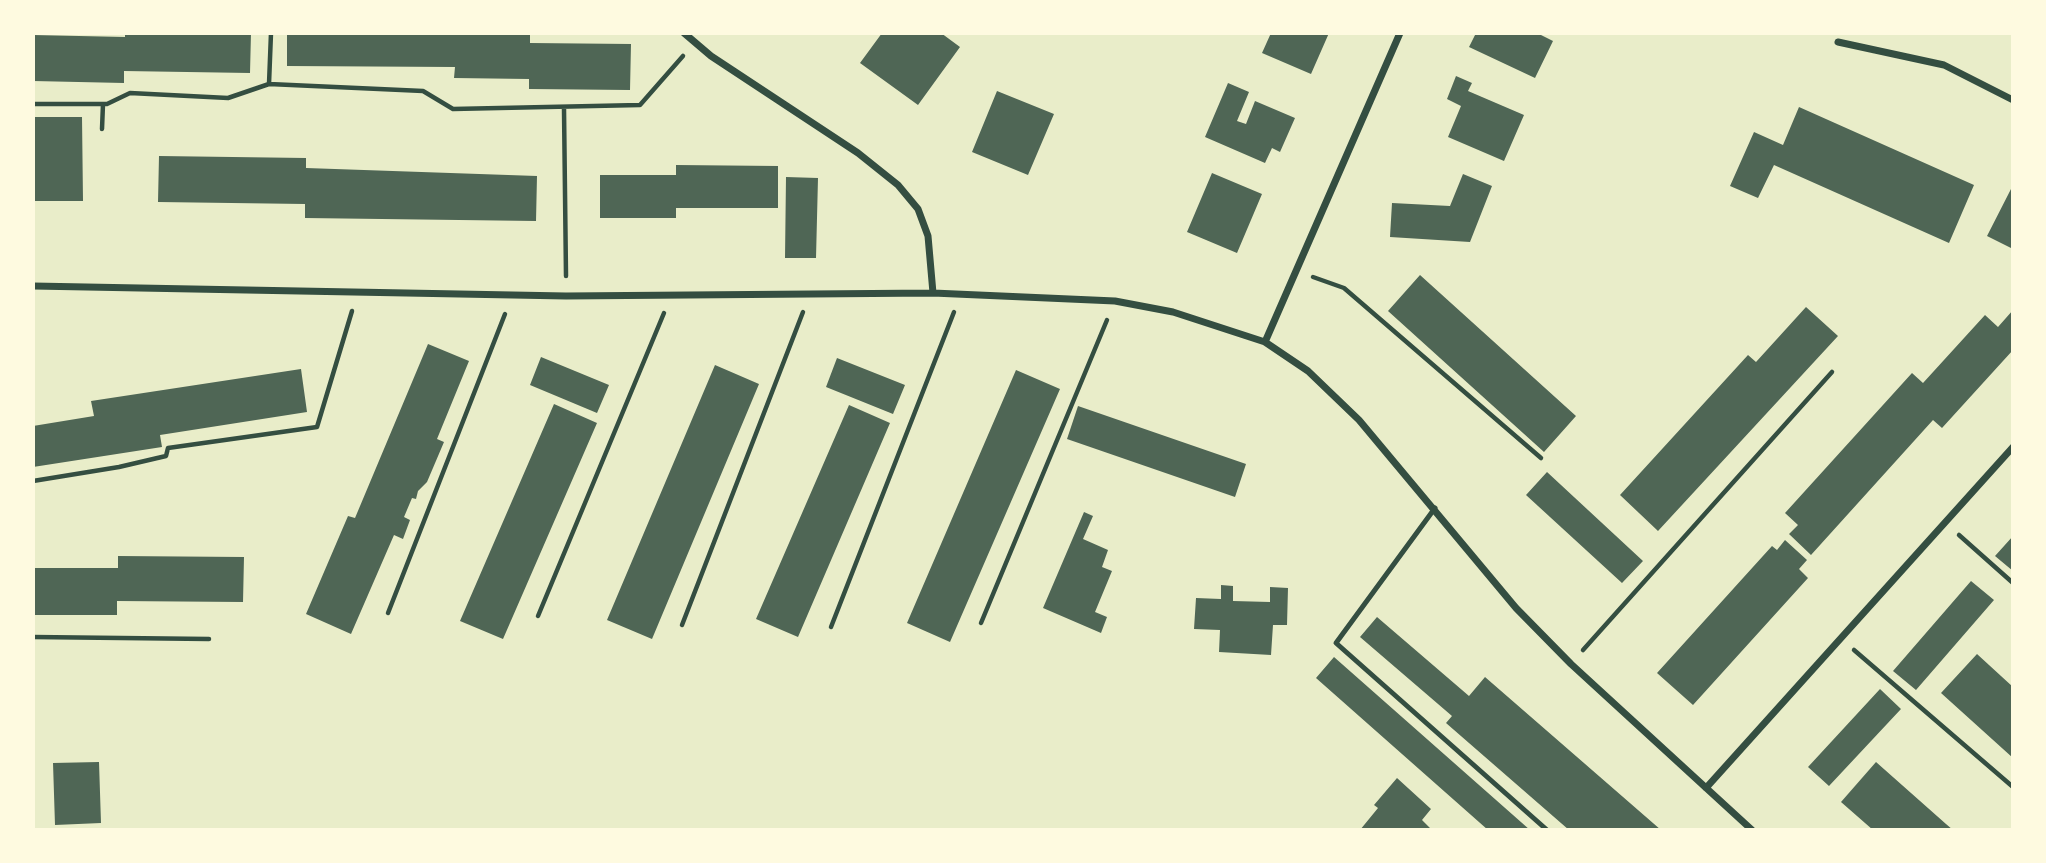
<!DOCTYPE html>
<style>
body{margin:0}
#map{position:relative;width:2046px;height:863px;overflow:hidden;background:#e9edc9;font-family:Rubik,sans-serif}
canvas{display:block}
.frame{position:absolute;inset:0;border:35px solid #fefae0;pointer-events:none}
</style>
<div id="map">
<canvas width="2046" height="863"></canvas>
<div class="frame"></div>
</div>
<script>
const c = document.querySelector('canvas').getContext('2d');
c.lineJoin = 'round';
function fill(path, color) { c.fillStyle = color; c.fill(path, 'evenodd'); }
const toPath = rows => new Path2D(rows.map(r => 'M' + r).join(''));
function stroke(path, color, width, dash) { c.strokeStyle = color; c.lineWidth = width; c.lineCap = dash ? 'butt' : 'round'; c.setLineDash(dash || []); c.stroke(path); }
const building = toPath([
 [125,33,251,33,250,73,124,71,124,83,33,81,33,35,125,37],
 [287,33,530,33,530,43,631,44,630,90,529,89,529,79,454,78,455,67,287,66],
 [882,33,941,33,960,47,918,105,860,63],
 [1271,33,1329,33,1311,74,1262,53],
 [1476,33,1537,33,1553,41,1535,78,1469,47],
 [1456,76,1472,83,1468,91,1524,115,1504,161,1448,137,1461,106,1447,99],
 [1228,83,1249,92,1237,121,1246,124,1255,101,1295,118,1280,152,1272,148,1265,163,1205,137],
 [997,91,1054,114,1028,175,972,152],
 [1799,107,1974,185,1949,243,1774,165,1758,198,1730,186,1754,132,1783,145],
 [33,117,82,117,83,201,33,201],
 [159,156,306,158,306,168,537,176,536,221,305,218,305,204,158,202],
 [676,165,778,166,778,208,676,208,676,218,600,218,600,175,676,175],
 [1212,173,1262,194,1237,253,1187,232],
 [1463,174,1492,186,1470,242,1390,237,1392,203,1450,206],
 [786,177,818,178,816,258,785,258],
 [2011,189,2013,190,2013,249,1987,236],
 [1420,275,1576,416,1544,452,1388,311],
 [1806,307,1838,336,1658,531,1620,495,1748,355,1756,362],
 [2013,310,2013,350,1942,428,1933,420,1811,555,1789,534,1798,525,1785,513,1912,373,1923,383,1985,315,1998,327],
 [428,344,469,361,437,439,444,442,427,482,418,491,416,499,412,498,404,517,410,520,403,539,394,535,351,634,306,614,348,516,355,518],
 [541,357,609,385,597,413,530,385],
 [837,358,905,385,893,414,826,387],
 [715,365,759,384,652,639,607,620],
 [301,369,307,412,160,435,162,447,33,467,33,426,94,416,91,401],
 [1016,370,1060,389,950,642,907,623],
 [554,404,597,423,503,639,460,621],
 [849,405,890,423,798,637,756,619],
 [1078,406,1246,464,1235,497,1067,439],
 [1547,472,1643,561,1622,583,1526,495],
 [1084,512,1093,516,1083,539,1108,550,1102,567,1112,571,1095,612,1107,617,1101,633,1043,608],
 [2013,536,2013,571,1995,556],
 [1785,540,1807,560,1799,569,1808,578,1693,705,1657,673,1772,546,1777,550],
 [118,556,244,557,243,602,117,601,117,615,33,615,33,568,118,568],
 [1971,581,1994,600,1916,690,1893,671],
 [1221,585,1233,586,1233,601,1270,602,1270,587,1288,588,1287,625,1273,625,1271,655,1219,652,1220,630,1194,629,1196,598,1221,599],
 [1377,617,1469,696,1485,677,1661,830,1569,830,1446,723,1452,716,1360,637],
 [1977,654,2013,687,2013,758,1941,693],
 [1334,657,1530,830,1488,830,1316,678],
 [1880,689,1901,709,1829,786,1808,767],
 [99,762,101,823,55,825,53,763],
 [1876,762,1946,824,1953,830,1873,830,1841,802],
 [1397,778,1431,809,1422,820,1432,830,1360,830,1378,808,1374,805]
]);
const path = toPath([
 [269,84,271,33],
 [33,104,107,104,130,93,228,98,269,84,423,91,453,109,640,105,683,56],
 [564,109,566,276],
 [102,129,103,104],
 [1313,277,1344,288,1541,458],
 [33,481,119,467,166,456,168,448,317,427,352,311],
 [1959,535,2013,583],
 [388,613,505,314],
 [538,616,664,313],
 [981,623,1107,320],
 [682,625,803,312],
 [831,627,954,312],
 [33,637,209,639],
 [1583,650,1832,372],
 [1854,650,2013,787]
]);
const service = toPath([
 [1435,508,1336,643,1547,830]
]);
const minor = toPath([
 [684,33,711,56,858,153,898,185,918,209,928,236,933,293],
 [1838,42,1944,65,2013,100],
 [33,286,566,296,933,293,1115,301,1173,312,1265,342,1308,371,1359,420,1516,608,1571,664,1752,830],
 [1265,342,1400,33],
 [1706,788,2013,447]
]);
fill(building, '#4f6655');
stroke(path, '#344e41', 4.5);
stroke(service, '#344e41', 5);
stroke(minor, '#344e41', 7);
</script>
